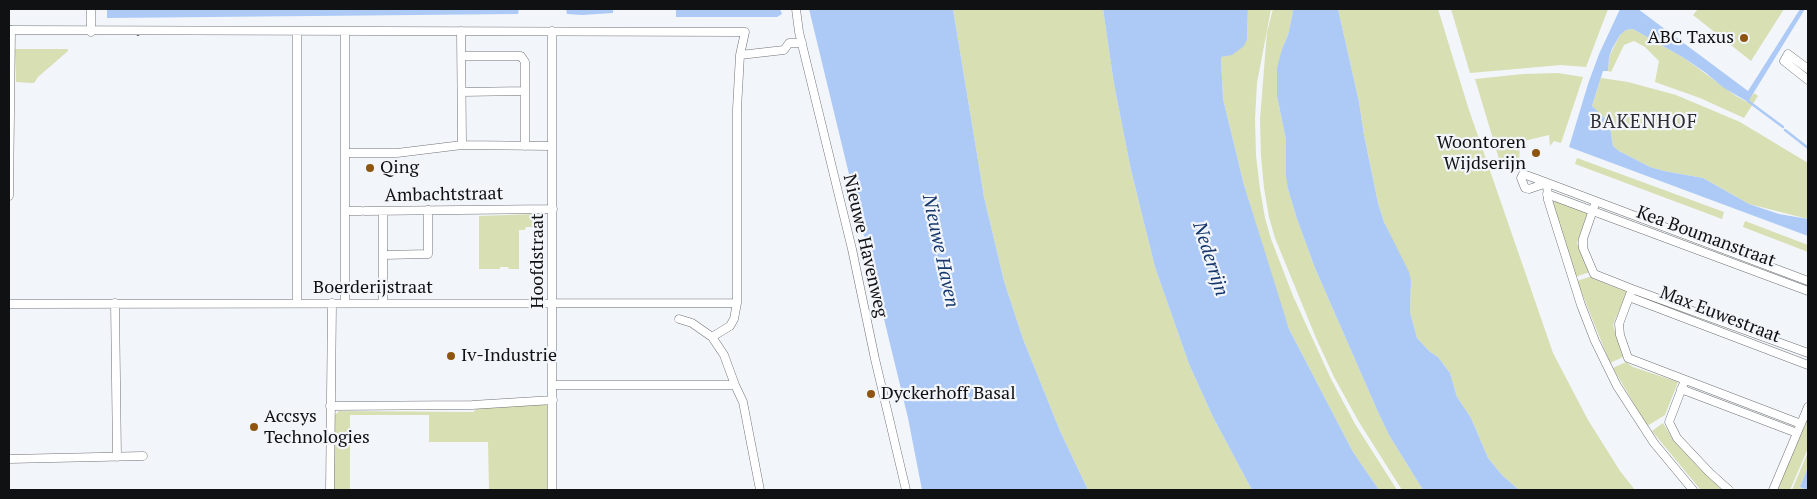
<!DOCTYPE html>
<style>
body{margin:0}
#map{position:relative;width:1817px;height:499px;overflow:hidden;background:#f2f5fa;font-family:"PT Serif",serif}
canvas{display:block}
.frame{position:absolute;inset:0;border:10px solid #101113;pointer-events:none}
</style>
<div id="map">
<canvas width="1817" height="499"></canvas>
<div class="frame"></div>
</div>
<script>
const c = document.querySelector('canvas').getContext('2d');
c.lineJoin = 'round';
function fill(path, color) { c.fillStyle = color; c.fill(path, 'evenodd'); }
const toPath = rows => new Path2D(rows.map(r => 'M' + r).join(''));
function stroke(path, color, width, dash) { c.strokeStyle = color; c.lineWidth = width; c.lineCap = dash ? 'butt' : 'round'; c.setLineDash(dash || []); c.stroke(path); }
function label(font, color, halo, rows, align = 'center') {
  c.font = font + ' "PT Serif",serif'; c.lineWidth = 4.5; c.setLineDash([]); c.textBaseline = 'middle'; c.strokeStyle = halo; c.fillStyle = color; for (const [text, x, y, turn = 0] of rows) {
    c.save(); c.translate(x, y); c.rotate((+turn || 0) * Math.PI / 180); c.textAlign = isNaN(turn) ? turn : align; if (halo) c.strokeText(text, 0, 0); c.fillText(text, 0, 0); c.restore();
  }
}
const green = toPath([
 [953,9,1103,9,1114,84,1131,170,1155,267,1189,364,1213,417,1252,490,1088,490,1060,431,1023,339,1004,281,984,197],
 [1248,9,1271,9,1257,83,1255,119,1256,156,1260,189,1265,218,1271,239,1293,296,1331,379,1355,424,1397,490,1379,490,1353,452,1289,329,1278,298,1244,185,1223,99,1221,57,1226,56,1247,39],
 [1273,9,1292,9,1293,12,1288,35,1282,49,1277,96,1286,140,1288,189,1297,219,1315,268,1378,412,1389,435,1423,490,1402,490,1359,422,1334,377,1316,338,1275,238,1269,217,1264,188,1261,156,1260,119,1267,32],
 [1338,9,1438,9,1468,107,1553,353,1588,420,1620,471,1635,490,1519,490,1502,475,1488,458,1471,418,1457,397,1450,373,1438,357,1429,351,1417,338,1410,312,1411,281,1384,222,1378,203,1364,135,1359,102],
 [1451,9,1608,9,1586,67,1561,65,1470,73],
 [1698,9,1784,9,1751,61,1693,15],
 [1633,29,1684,58,1736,96,1747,102,1754,93,1758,96,1744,118,1700,98,1655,82,1659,61,1645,47,1634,41,1624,45,1611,72,1608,71,1609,57,1620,35,1626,30],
 [15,49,68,49,68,51,38,77,34,83,31,83,16,82],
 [1558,73,1583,77,1561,143,1554,141,1550,146,1549,135,1520,142,1519,167,1499,159,1475,79,1523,74],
 [1601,78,1628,82,1676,95,1740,122,1808,163,1808,219,1749,204,1703,178,1664,171,1650,167,1619,151,1613,146,1610,127,1606,119,1592,106],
 [1577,158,1724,212,1722,219,1575,164],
 [1557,199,1588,211,1577,243,1590,272,1575,277,1553,202],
 [535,214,535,227,526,227,525,230,519,230,519,269,509,269,508,267,500,267,500,269,479,269,479,216],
 [1745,221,1808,245,1808,252,1743,227],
 [1592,276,1594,279,1627,292,1613,325,1623,357,1610,363,1577,281],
 [1626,362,1633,367,1678,382,1665,415,1647,426,1613,368],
 [507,404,547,405,547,490,489,490,488,442,429,442,429,415,350,415,350,490,334,490,333,417,339,411,473,412,479,407],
 [1808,417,1808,448,1790,490,1777,490],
 [1663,423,1672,438,1697,466,1722,490,1701,490,1699,488,1652,431],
 [1808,452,1808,467,1800,487,1807,490,1792,490]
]);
const water = toPath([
 [107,9,519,9,518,14,107,18],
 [566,9,613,9,613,13,582,15,567,14],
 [676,9,780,9,782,14,777,17,676,17],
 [809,9,953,9,984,197,1004,281,1023,339,1060,431,1088,490,922,490,908,418],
 [1103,9,1248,9,1247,39,1244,46,1232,55,1221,57,1223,99,1244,185,1289,329,1353,452,1379,490,1252,490,1213,417,1189,364,1155,267,1131,170,1114,84],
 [1292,9,1338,9,1359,102,1364,135,1378,203,1384,222,1409,272,1411,281,1410,312,1417,338,1429,351,1438,357,1450,373,1457,397,1471,418,1488,458,1502,475,1519,490,1423,490,1389,435,1378,412,1315,268,1297,219,1288,189,1286,176,1286,140,1277,96,1277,68,1282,49,1288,35,1293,12],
 [1620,9,1638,9,1748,91,1800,9,1805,9,1748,102,1724,88,1706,73,1684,58,1633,29,1626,30,1620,35,1612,49,1609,57,1608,71,1603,71,1592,106,1606,119,1610,127,1613,146,1619,151,1650,167,1664,171,1703,178,1749,204,1779,214,1808,219,1808,236,1569,147,1588,84,1599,54],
 [1808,467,1808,488,1807,490,1800,487]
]);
const stream = toPath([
 [1748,101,1783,127],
 [1785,130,1808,148]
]);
const minor = toPath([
 [796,9,799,32,852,249,875,359,906,490],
 [9,30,745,32,740,55,784,50,789,43,802,43],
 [297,31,297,303],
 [461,31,462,145],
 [91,32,91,9],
 [462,56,521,56,525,62,525,146],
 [1808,69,1788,54,1784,61,1808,80],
 [462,92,525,91],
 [345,153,397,153,462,145,552,146],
 [1547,183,1548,200,1581,305,1595,341,1617,386,1654,443,1693,490],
 [1547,183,1529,189,1525,188,1521,178,1523,174,1537,179,1808,281],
 [1547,194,1808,291],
 [9,196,11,30],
 [1596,201,1583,239,1583,248,1594,274,1632,289,1619,324,1620,335,1628,358,1801,424],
 [345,211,361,211],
 [365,211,553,209],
 [383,211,383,255,428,254,428,210],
 [383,255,383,303],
 [1632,289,1808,353],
 [1629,297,1808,365],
 [115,303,117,457],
 [345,303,345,31],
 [9,304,737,303],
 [679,319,692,323,712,337,724,355,735,385],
 [712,337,730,326,734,319,737,303,737,109,740,55],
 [1685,380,1669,422,1677,438,1709,472,1729,490],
 [553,385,735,385,743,402,760,490],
 [1681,389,1797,433],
 [330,406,472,405,553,400],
 [9,459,143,456],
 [330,490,332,303],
 [552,490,552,31],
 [1773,490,1808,407]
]);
const rail = toPath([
 [138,35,138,36]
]);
const markers = [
 [1744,38,5,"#8e550e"],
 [1536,153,5,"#8e550e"],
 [370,168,5,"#8e550e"],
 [451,356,5,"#8e550e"],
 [871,394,5,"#8e550e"],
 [254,427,5,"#8e550e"]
];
const poiNames = [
 ["ABC Taxus",1734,38,"right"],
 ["Woontoren",1526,143,"right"],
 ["Wijdserijn",1526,164,"right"],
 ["Qing",380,168],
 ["Iv-Industrie",461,356],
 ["Dyckerhoff Basal",881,394],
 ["Accsys",264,417],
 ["Technologies",264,438]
];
const streetNames = [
 ["Ambachtstraat",444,195,-1],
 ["Kea Boumanstraat",1706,237,20],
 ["Nieuwe Havenweg",865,246,77],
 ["Hoofdstraat",538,261,-90],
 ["Boerderijstraat",373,288],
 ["Max Euwestraat",1720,315,21]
];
const neighbourhoodNames = [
 ["BAKENHOF",1644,123]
];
const waterNames = [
 ["Nieuwe Haven",940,251,78],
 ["Nederrijn",1210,259,72]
];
fill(green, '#d7dfb3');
fill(water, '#adcaf7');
stroke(stream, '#adcaf7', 2.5);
stroke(minor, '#6f7276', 9);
stroke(minor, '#fff', 8);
stroke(rail, '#6f7174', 2.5, [2.5, 5]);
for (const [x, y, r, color] of markers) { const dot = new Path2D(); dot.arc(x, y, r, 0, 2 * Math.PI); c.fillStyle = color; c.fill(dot); stroke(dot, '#f2f5fa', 2); }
label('18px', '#101113', '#f2f5fa', poiNames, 'left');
label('18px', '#101113', '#f2f5fa', streetNames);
c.letterSpacing = '1px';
label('19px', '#2c2e32', '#f2f5fa', neighbourhoodNames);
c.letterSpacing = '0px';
label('italic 19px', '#15376c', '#f2f5fa', waterNames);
</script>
